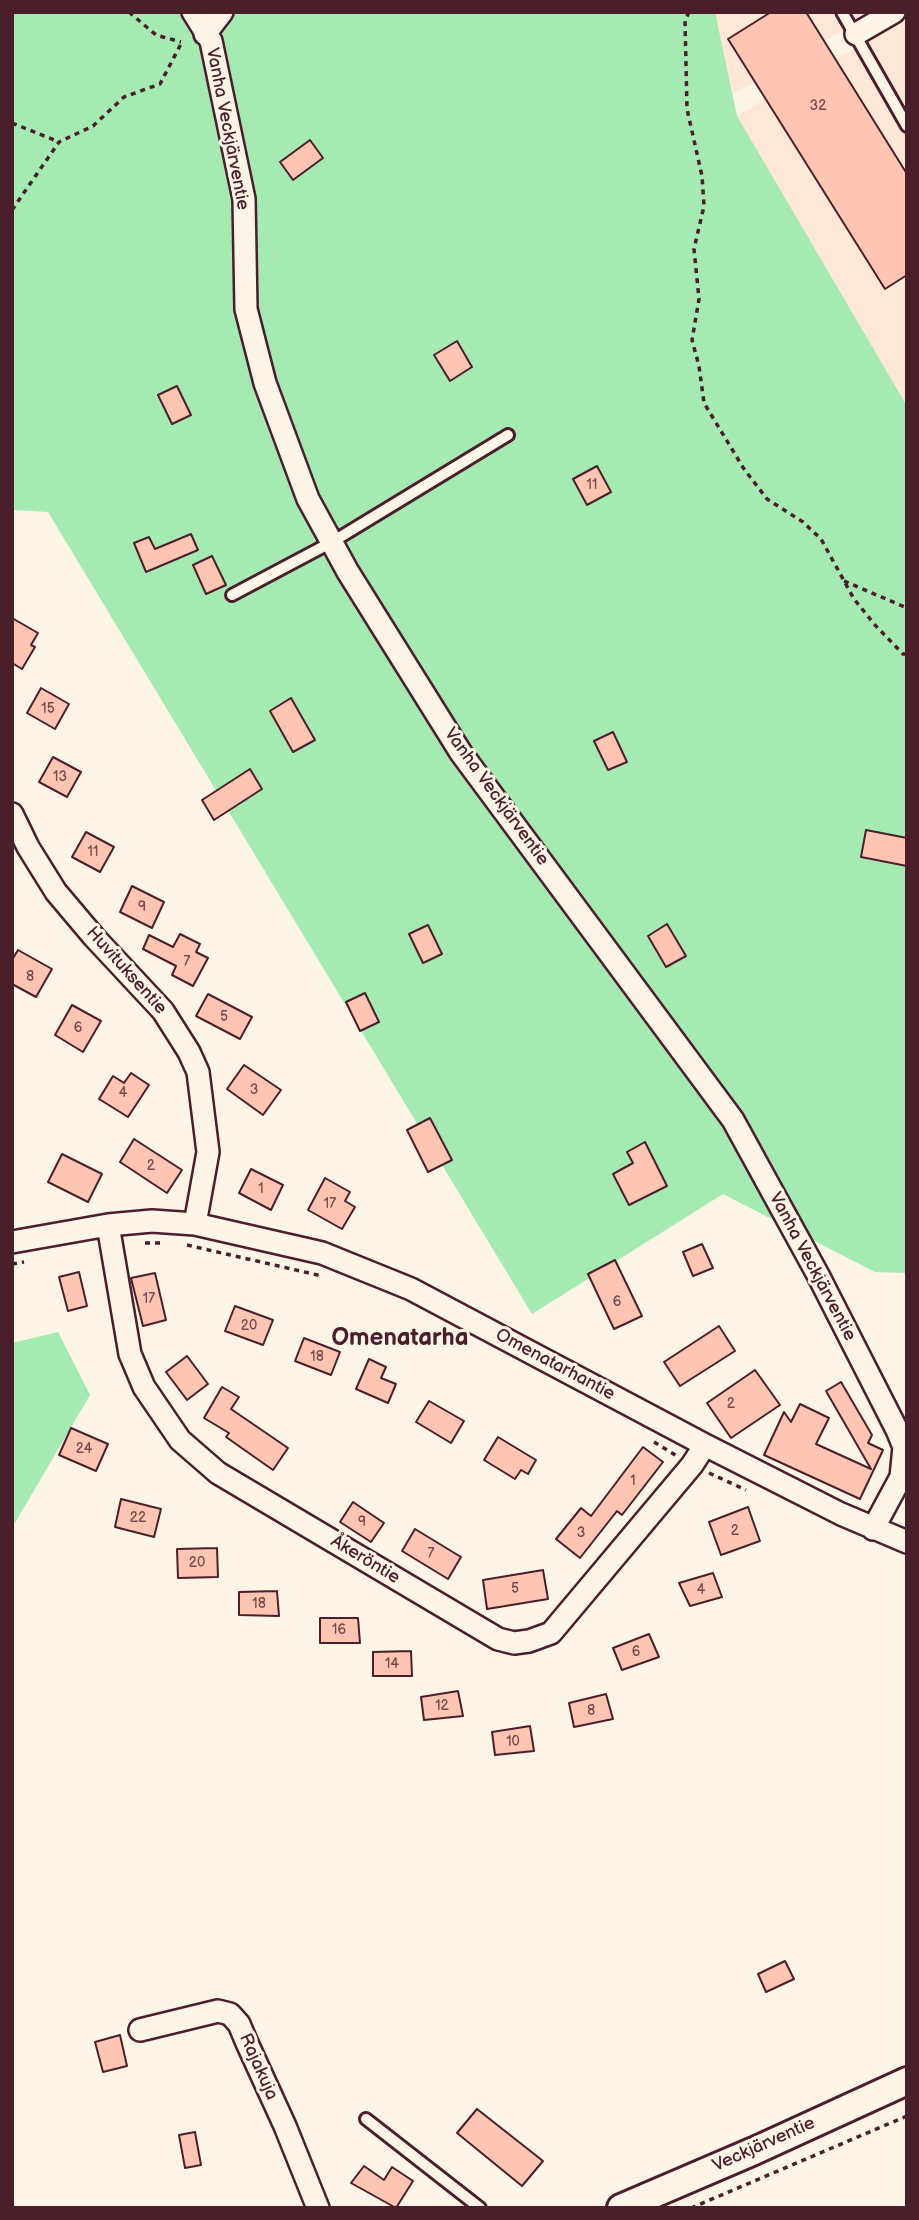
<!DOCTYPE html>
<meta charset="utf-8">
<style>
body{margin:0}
#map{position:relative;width:919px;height:2220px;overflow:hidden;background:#fcf5e5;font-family:"Balsamiq Sans",sans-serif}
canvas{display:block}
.frame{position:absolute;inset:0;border:14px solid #4a1f2b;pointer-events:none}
</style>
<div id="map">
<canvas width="919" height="2220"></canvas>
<div class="frame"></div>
</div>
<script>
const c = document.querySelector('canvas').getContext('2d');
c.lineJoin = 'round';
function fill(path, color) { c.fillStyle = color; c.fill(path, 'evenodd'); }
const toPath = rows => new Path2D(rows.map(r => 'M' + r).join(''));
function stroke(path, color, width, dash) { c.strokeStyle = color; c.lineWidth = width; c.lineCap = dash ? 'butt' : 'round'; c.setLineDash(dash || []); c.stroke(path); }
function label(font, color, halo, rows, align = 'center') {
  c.font = font + ' "Balsamiq Sans",sans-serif'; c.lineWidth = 6; c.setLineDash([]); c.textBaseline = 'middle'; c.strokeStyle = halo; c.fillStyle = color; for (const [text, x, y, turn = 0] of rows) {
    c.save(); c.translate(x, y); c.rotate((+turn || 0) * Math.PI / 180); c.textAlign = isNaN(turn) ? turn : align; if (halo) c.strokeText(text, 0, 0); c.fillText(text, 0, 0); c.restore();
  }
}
const built = toPath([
 [680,12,875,12,728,97],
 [907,18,907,406,737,116]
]);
const green = toPath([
 [12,12,715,12,737,116,907,406,907,1273,875,1272,723,1194,532,1314,48,512,12,510],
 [58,1332,90,1395,12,1528,12,1343]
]);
const building = toPath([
 [771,12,806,12,907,174,907,275,885,289,728,39,771,12],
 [310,140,323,158,293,180,280,162,310,140],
 [457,341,472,367,450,381,434,355,457,341],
 [177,386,191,415,172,424,158,395,177,386],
 [597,466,611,492,587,505,573,479,597,466],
 [191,534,198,550,146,572,134,543,149,537,155,549,191,534],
 [212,556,226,585,206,594,193,565,212,556],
 [12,618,38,633,31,645,35,647,22,669,12,663,12,618],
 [41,688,69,704,55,729,27,713,41,688],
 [291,698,315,740,293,752,270,711,291,698],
 [613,732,627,762,608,770,594,741,613,732],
 [53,757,81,772,67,797,39,782,53,757],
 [250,769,262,789,214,820,202,800,250,769],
 [866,830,907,838,907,866,861,857,866,830],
 [86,832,114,847,100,872,72,857,86,832],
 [132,886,164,902,152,928,120,912,132,886],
 [667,924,686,956,666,967,648,936,667,924],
 [428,925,442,954,423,963,409,934,428,925],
 [180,934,200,944,196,952,208,958,193,986,172,975,176,966,143,949,149,935,173,947,180,934],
 [18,950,52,969,36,997,12,984,12,960,18,950],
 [365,993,379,1022,360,1031,346,1002,365,993],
 [208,994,252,1017,240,1039,196,1016,208,994],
 [72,1005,101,1021,83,1052,55,1035,72,1005],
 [244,1065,281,1090,263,1115,227,1089,244,1065],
 [131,1073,149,1085,128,1117,99,1099,113,1076,124,1083,131,1073],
 [430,1118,452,1160,428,1172,407,1130,430,1118],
 [134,1139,182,1170,167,1193,120,1162,134,1139],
 [645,1142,667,1186,629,1205,613,1174,633,1163,627,1152,645,1142],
 [62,1154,102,1174,88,1202,48,1182,62,1154],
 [251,1169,283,1185,271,1210,239,1193,251,1169],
 [325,1178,350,1192,345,1201,355,1207,342,1229,308,1210,325,1178],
 [702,1244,713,1268,693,1276,683,1252,702,1244],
 [615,1260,642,1316,614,1329,588,1274,615,1260],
 [79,1272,87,1306,68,1311,59,1277,79,1272],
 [155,1273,166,1320,143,1326,131,1278,155,1273],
 [235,1306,273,1320,263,1345,225,1331,235,1306],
 [719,1326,735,1351,680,1386,664,1362,719,1326],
 [304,1338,340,1352,331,1375,295,1361,304,1338],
 [187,1356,208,1384,187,1400,166,1372,187,1356],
 [369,1359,386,1367,381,1378,396,1384,388,1403,356,1389,369,1359],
 [755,1370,780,1405,731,1438,707,1403,755,1370],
 [841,1382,872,1435,868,1443,883,1450,860,1499,764,1455,784,1412,791,1422,800,1404,829,1418,816,1444,871,1469,826,1391,841,1382],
 [222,1387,239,1397,231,1409,288,1448,273,1470,226,1437,229,1433,204,1418,222,1387],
 [429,1401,464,1421,451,1443,416,1422,429,1401],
 [71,1428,108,1444,96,1471,59,1455,71,1428],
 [498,1437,536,1460,528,1474,521,1470,515,1479,484,1460,498,1437],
 [643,1447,663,1462,622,1515,617,1511,580,1558,556,1539,581,1508,591,1516,643,1447],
 [121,1499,161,1509,154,1537,115,1527,121,1499],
 [353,1502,384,1523,371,1542,340,1522,353,1502],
 [748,1507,760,1541,721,1555,709,1522,748,1507],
 [415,1529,461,1557,448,1579,402,1551,415,1529],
 [217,1548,218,1577,178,1578,177,1549,217,1548],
 [543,1570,548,1599,487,1609,483,1580,543,1570],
 [713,1573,722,1597,690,1606,679,1583,713,1573],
 [277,1591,279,1616,239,1615,239,1592,277,1591],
 [320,1618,358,1618,360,1643,320,1643,320,1618],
 [649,1634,659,1657,622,1670,613,1648,649,1634],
 [411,1651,412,1676,373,1676,373,1652,411,1651],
 [458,1691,463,1716,424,1720,421,1697,458,1691],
 [606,1694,613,1719,574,1727,569,1703,606,1694],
 [530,1726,534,1751,495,1755,492,1732,530,1726],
 [785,1961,794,1979,766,1992,758,1974,785,1961],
 [120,2035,127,2066,103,2072,95,2042,120,2035],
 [477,2109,543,2161,522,2186,457,2133,477,2109],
 [195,2132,201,2165,185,2168,179,2135,195,2132],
 [364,2166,384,2180,392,2167,413,2181,396,2208,351,2183,364,2166]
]);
const path = toPath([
 [129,12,156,35,181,42],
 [689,12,685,21,687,109,702,176,704,206,694,249,699,299,692,340,699,366,704,403,744,469,767,499,803,522,821,539,854,599,875,625,903,654,907,654],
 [12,123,59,142],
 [12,210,59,142,93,126,124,97,160,84,182,42],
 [844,581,907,608],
 [145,1243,162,1243],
 [187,1245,322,1276],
 [12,1264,24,1262],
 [654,1442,677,1456],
 [709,1473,746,1490],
 [691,2208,907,2116]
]);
const service = toPath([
 [842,12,907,126],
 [232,595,332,542,508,435],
 [366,2119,480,2208]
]);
const minor = toPath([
 [193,12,211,41,244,199,246,309,265,383,308,499,348,572,461,753,733,1120,818,1275,897,1430,904,1447,901,1477,873,1529],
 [205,34,222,12],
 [856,34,894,12],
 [12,814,28,847,56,892,94,937,163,1011,189,1052,198,1072,208,1152,195,1224],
 [108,1225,130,1354,144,1387,180,1440,218,1473,498,1639,514,1643,529,1641,551,1633,692,1465,705,1445],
 [12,1242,108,1225,152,1221,195,1224,322,1253,411,1289,705,1445,841,1514,907,1542],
 [140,2030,218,2011,230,2014,239,2024,247,2043,285,2126,318,2208]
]);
const tertiary = toPath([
 [621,2208,754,2151,907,2081]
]);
const numberNames = [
 ["32",818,106],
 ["11",592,485],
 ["15",48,709],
 ["13",60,777],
 ["11",93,852],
 ["9",142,907],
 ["7",187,962],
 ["8",30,977],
 ["5",224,1017],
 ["6",78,1028],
 ["3",254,1090],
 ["4",123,1093],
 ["2",151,1166],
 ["1",261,1189],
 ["17",330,1204],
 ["17",149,1299],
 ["6",617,1302],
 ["20",249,1326],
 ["18",317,1357],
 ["2",731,1404],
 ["24",84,1449],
 ["1",633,1481],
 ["22",138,1518],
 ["9",362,1522],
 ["2",735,1531],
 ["3",581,1533],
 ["7",431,1554],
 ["20",197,1563],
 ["5",515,1589],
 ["4",701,1590],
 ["18",259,1604],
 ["16",339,1630],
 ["6",636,1652],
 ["14",392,1664],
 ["12",442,1706],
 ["8",591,1711],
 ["10",513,1742]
];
const streetNames = [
 ["Vanha Veckjärventie",227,129,79],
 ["Vanha Veckjärventie",496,797,54],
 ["Huvituksentie",126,971,48],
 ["Vanha Veckjärventie",812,1267,62],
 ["Omenatarhantie",555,1365,28],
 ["Åkeröntie",365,1560,31],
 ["Rajakuja",258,2067,66],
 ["Veckjärventie",764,2145,-24]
];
const districtNames = [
 ["Omenatarha",400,1339]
];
fill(built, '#fde7d6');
fill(green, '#a5e9b3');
fill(building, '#fec5b2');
stroke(building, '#4a1f2b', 2);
stroke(service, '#4a1f2b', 16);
stroke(minor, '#4a1f2b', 26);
stroke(tertiary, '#4a1f2b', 32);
stroke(path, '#4a1f2b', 3.5, [5, 5]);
stroke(service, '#fcf5e5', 10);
stroke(minor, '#fcf5e5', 21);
stroke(tertiary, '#fcf5e5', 26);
label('14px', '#77484d', null, numberNames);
label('18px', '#4a1f2b', '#fcf5e5', streetNames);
label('bold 24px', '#4a1f2b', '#fcf5e5', districtNames);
</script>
